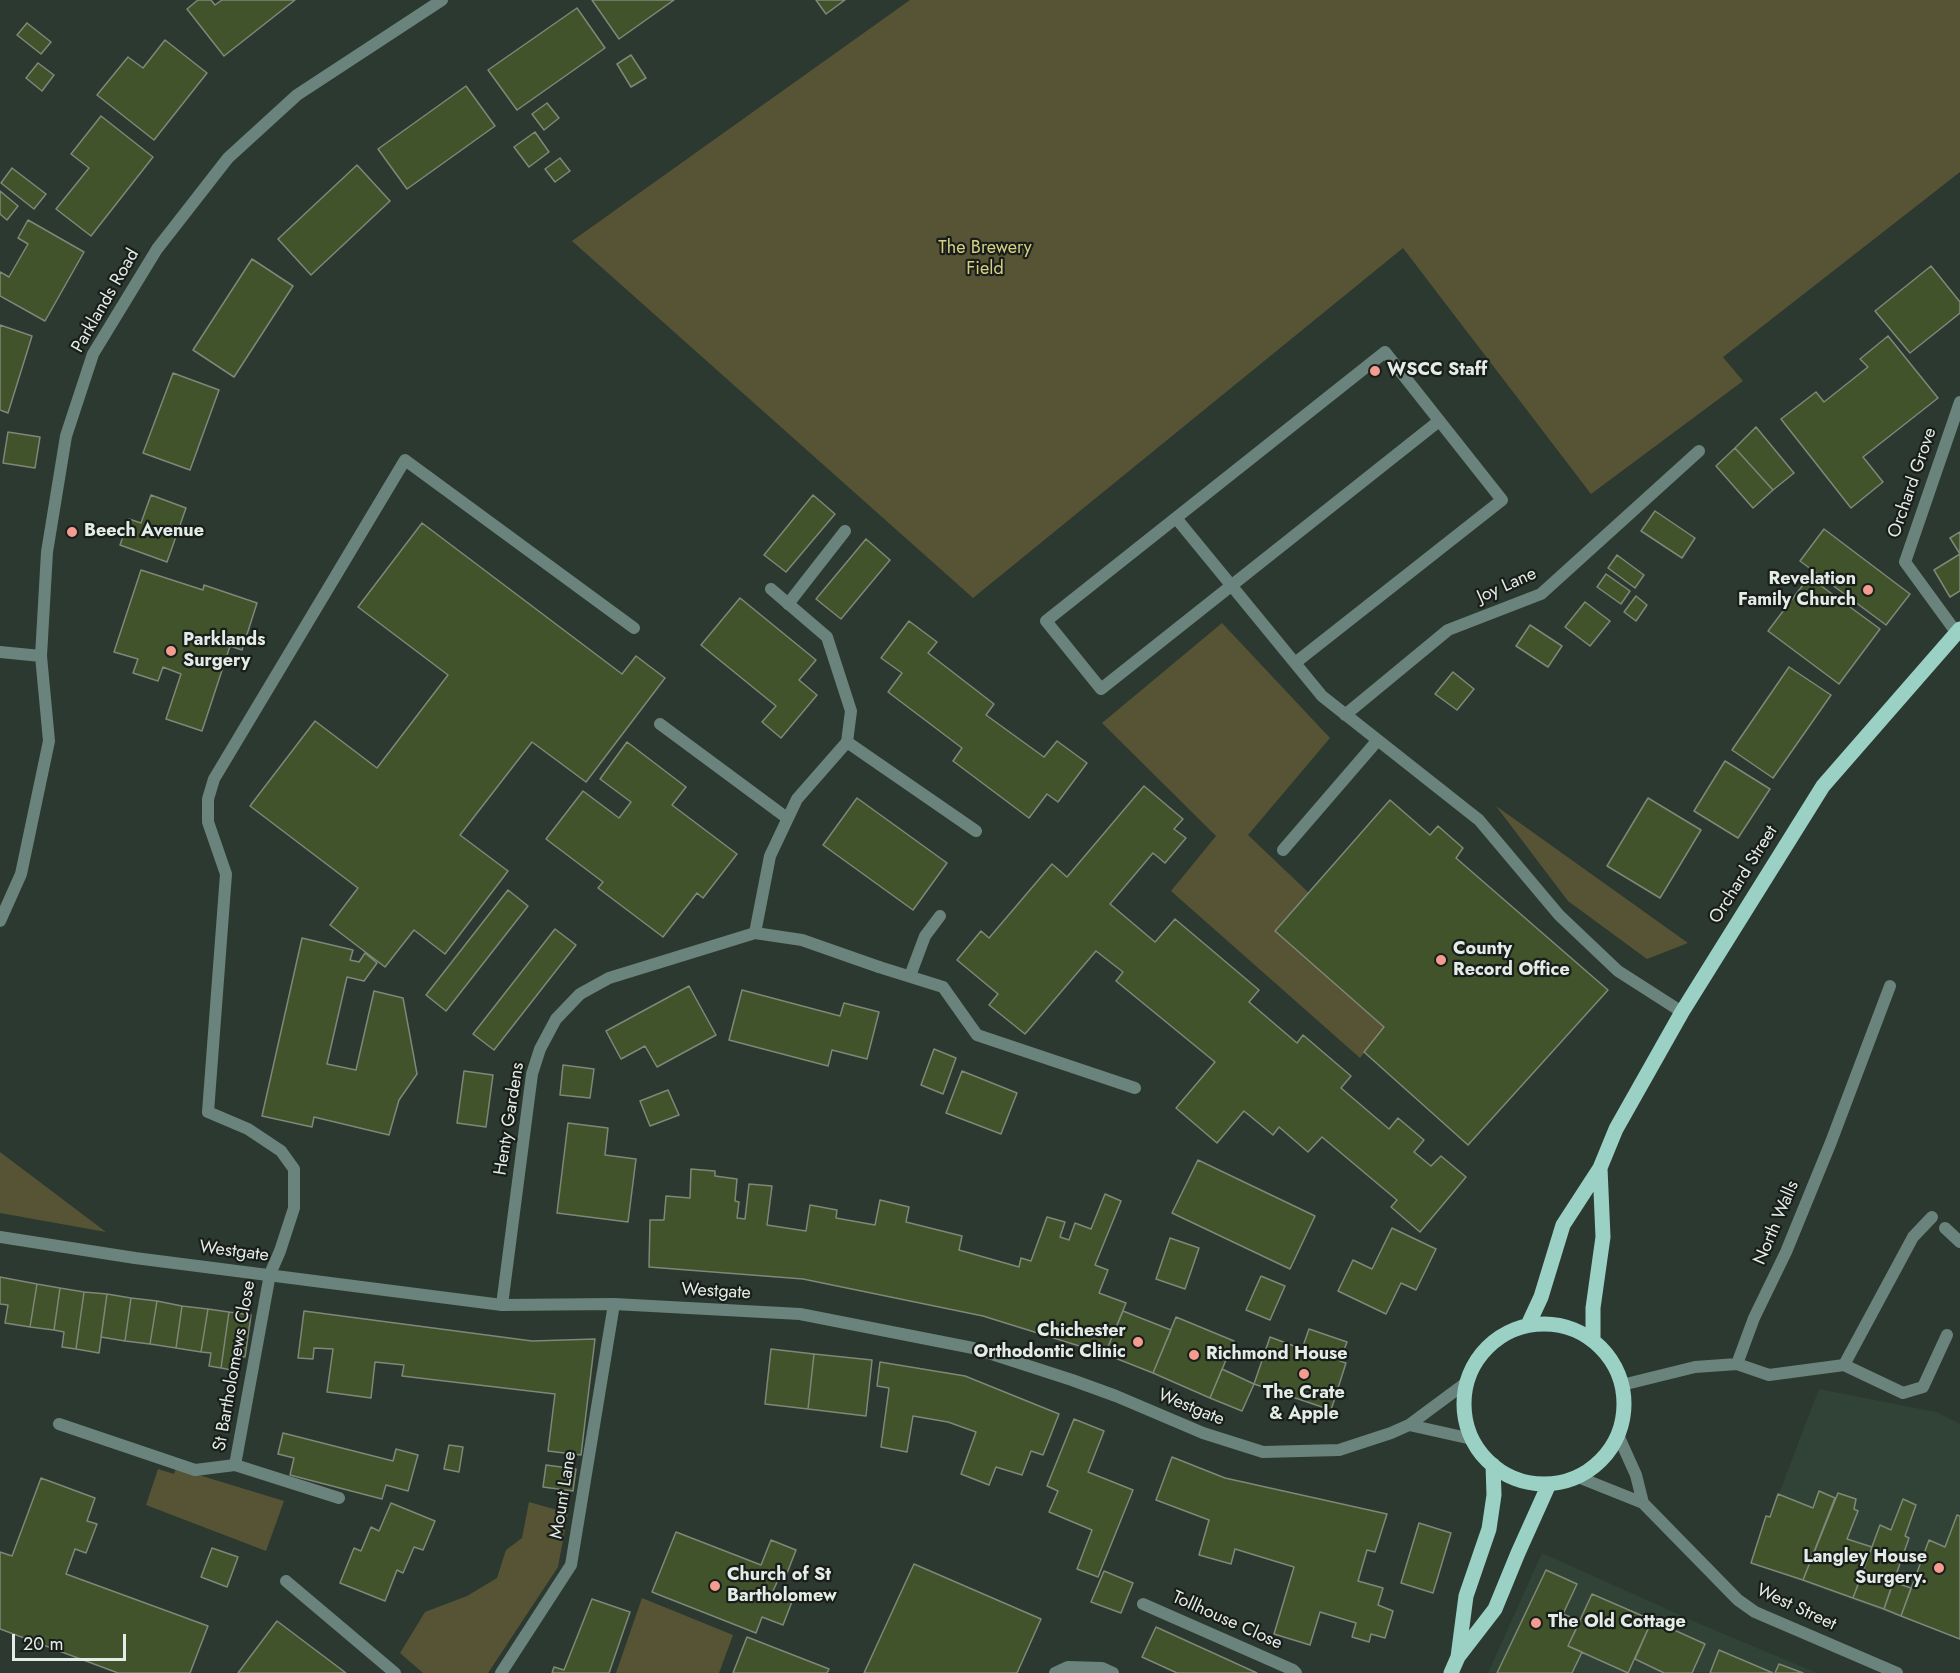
<!DOCTYPE html>
<style>
body{margin:0}
#map{position:relative;width:1960px;height:1673px;overflow:hidden;background:#2c3930;font-family:Jost,sans-serif}
canvas{display:block}
.scale{position:absolute;left:12px;top:1634px;width:114px;height:27px;box-sizing:border-box;border:3px solid #e4ece7;border-top:0;padding-left:8px;font-size:18px;line-height:21px;white-space:nowrap;color:#e4ece7;-webkit-text-stroke:4px #191e1a;paint-order:stroke}
</style>
<div id="map">
<canvas width="1960" height="1673"></canvas>
<div class="scale">20 m</div>
</div>
<script>
const c = document.querySelector('canvas').getContext('2d');
c.lineJoin = 'round';
function fill(path, color) { c.fillStyle = color; c.fill(path, 'evenodd'); }
const toPath = rows => new Path2D(rows.map(r => 'M' + r).join(''));
function stroke(path, color, width, dash) { c.strokeStyle = color; c.lineWidth = width; c.lineCap = dash ? 'butt' : 'round'; c.setLineDash(dash || []); c.stroke(path); }
function label(font, color, halo, rows, align = 'center') {
  c.font = font + ' Jost,sans-serif'; c.lineWidth = 4.5; c.setLineDash([]); c.textBaseline = 'middle'; c.strokeStyle = halo; c.fillStyle = color; for (const [text, x, y, turn = 0] of rows) {
    c.save(); c.translate(x, y); c.rotate((+turn || 0) * Math.PI / 180); c.textAlign = isNaN(turn) ? turn : align; if (halo) c.strokeText(text, 0, 0); c.fillText(text, 0, 0); c.restore();
  }
}
const built = toPath([
 [1819,1389,1936,1412,1960,1424,1960,1639,1751,1563,1766,1516,1770,1517],
 [1542,1553,1700,1624,1817,1673,1488,1673]
]);
const green = toPath([
 [910,0,1960,0,1960,172,1723,357,1743,381,1591,494,1403,248,973,598,572,241],
 [1222,623,1330,738,1248,835,1309,893,1276,932,1384,1027,1360,1058,1171,891,1216,836,1102,723],
 [1496,806,1688,943,1647,959,1568,901],
 [0,1152,106,1232,0,1213],
 [176,1468,284,1501,266,1551,146,1505,158,1469,174,1474],
 [529,1502,568,1513,558,1567,488,1673,423,1673,400,1653,425,1612,467,1596,497,1578,506,1550,522,1538],
 [642,1598,733,1635,719,1673,616,1673]
]);
const building = toPath([
 [198,0,211,0,215,5,222,0,295,0,224,56,187,9,198,0],
 [592,0,674,0,619,39,592,0],
 [816,0,845,0,826,14,816,0],
 [577,8,605,48,517,110,488,70,577,8],
 [27,23,51,42,41,54,17,35,27,23],
 [165,40,207,73,154,140,97,95,128,57,143,68,165,40],
 [631,55,646,78,631,87,617,64,631,55],
 [38,63,54,75,42,91,26,78,38,63],
 [466,86,495,126,407,189,378,149,466,86],
 [547,103,559,118,544,130,532,114,547,103],
 [101,116,153,157,91,236,56,209,89,168,71,154,101,116],
 [535,132,549,152,529,167,514,147,535,132],
 [560,158,570,171,555,182,545,169,560,158],
 [357,165,390,201,311,275,278,239,357,165],
 [12,168,46,194,34,209,1,183,12,168],
 [0,191,18,206,7,220,0,214,0,191],
 [28,220,84,252,45,321,0,296,0,272,9,277,28,244,18,238,28,220],
 [252,259,293,286,234,377,193,350,252,259],
 [1931,266,1960,302,1960,313,1910,353,1875,311,1931,266],
 [0,325,32,336,8,413,0,410,0,325],
 [1888,336,1938,398,1863,457,1883,482,1851,508,1781,419,1816,392,1824,402,1868,367,1860,359,1888,336],
 [173,373,219,390,190,470,143,453,173,373],
 [1756,427,1794,473,1773,490,1735,448,1756,427],
 [8,432,40,437,35,468,3,463,8,432],
 [1735,448,1773,490,1753,508,1716,466,1735,448],
 [151,495,186,508,167,562,120,545,129,519,141,523,151,495],
 [813,495,835,514,786,572,764,555,813,495],
 [1655,511,1695,538,1682,558,1641,531,1655,511],
 [422,523,622,674,636,656,665,678,586,782,532,742,460,835,508,871,445,954,414,930,385,967,330,925,358,888,250,806,315,721,377,768,448,675,358,607,422,523],
 [1824,529,1910,594,1886,625,1800,561,1824,529],
 [1960,532,1960,591,1950,597,1934,570,1960,554,1950,538,1960,532],
 [866,539,890,560,841,619,816,599,866,539],
 [1617,555,1644,575,1635,588,1608,568,1617,555],
 [141,570,203,590,204,585,257,603,242,650,230,646,202,731,166,719,181,674,163,667,158,681,133,673,138,659,114,652,141,570],
 [1606,574,1630,591,1621,604,1597,587,1606,574],
 [1809,577,1880,629,1839,684,1768,631,1809,577],
 [1636,596,1647,605,1636,621,1624,612,1636,596],
 [740,598,816,660,799,680,817,695,781,738,762,722,776,706,701,645,740,598],
 [1585,602,1610,621,1590,646,1565,627,1585,602],
 [909,621,937,642,928,653,994,704,986,715,1044,757,1057,741,1087,763,1058,802,1047,794,1029,818,953,761,962,748,888,692,902,673,881,658,909,621],
 [1530,625,1562,646,1548,667,1516,646,1530,625],
 [1789,667,1831,695,1773,778,1732,750,1789,667],
 [1453,672,1474,689,1457,710,1435,694,1453,672],
 [627,742,686,787,672,805,737,854,703,898,697,893,663,937,598,888,603,882,546,839,583,791,619,818,631,802,600,779,627,742],
 [1725,761,1770,789,1738,838,1694,811,1725,761],
 [1144,786,1183,819,1174,829,1186,838,1165,863,1153,853,1110,904,1155,942,1175,919,1259,990,1249,1002,1297,1043,1303,1035,1351,1076,1341,1088,1389,1129,1398,1118,1424,1140,1414,1152,1431,1166,1441,1156,1466,1177,1420,1232,1391,1207,1397,1200,1322,1137,1308,1152,1279,1127,1273,1135,1244,1111,1217,1143,1176,1108,1215,1062,1116,981,1123,972,1096,951,1025,1034,989,1005,998,994,957,960,981,931,989,938,1052,864,1067,877,1144,786],
 [857,798,947,863,913,910,823,845,857,798],
 [1648,798,1701,830,1660,898,1607,866,1648,798],
 [1390,800,1430,835,1438,826,1463,848,1456,858,1608,990,1468,1145,1364,1052,1384,1027,1275,931,1390,800],
 [508,890,528,906,446,1011,426,995,508,890],
 [555,929,576,945,494,1050,473,1034,555,929],
 [302,938,353,950,350,960,359,962,365,953,377,963,364,981,347,977,327,1064,356,1070,374,991,403,998,417,1074,399,1100,389,1135,314,1117,312,1127,262,1116,302,938],
 [689,986,716,1035,657,1067,645,1046,621,1059,606,1031,689,986],
 [742,990,840,1016,844,1003,879,1012,867,1059,832,1050,828,1066,729,1040,742,990],
 [934,1049,956,1058,943,1094,921,1085,934,1049],
 [563,1065,594,1069,590,1098,560,1095,563,1065],
 [464,1071,493,1075,486,1127,457,1123,464,1071],
 [962,1071,1017,1093,1001,1134,946,1113,962,1071],
 [668,1090,679,1115,650,1126,640,1101,668,1090],
 [568,1123,608,1128,605,1155,636,1159,628,1222,557,1213,568,1123],
 [1198,1160,1315,1216,1290,1269,1172,1213,1198,1160],
 [691,1169,715,1171,715,1176,737,1179,735,1201,739,1202,737,1218,745,1219,749,1184,772,1186,767,1225,806,1231,810,1205,837,1210,836,1218,875,1225,880,1200,909,1207,906,1222,962,1236,959,1250,1019,1267,1021,1258,1031,1261,1047,1217,1065,1222,1060,1237,1069,1240,1075,1223,1091,1229,1105,1194,1121,1201,1095,1265,1108,1270,1099,1293,1126,1303,1105,1354,983,1316,803,1279,649,1267,650,1220,664,1220,666,1196,690,1198,691,1169],
 [1392,1228,1436,1249,1416,1290,1401,1283,1386,1314,1338,1291,1353,1260,1372,1269,1392,1228],
 [1170,1238,1199,1248,1185,1289,1156,1279,1170,1238],
 [1261,1276,1285,1286,1270,1320,1246,1310,1261,1276],
 [0,1277,37,1284,30,1327,5,1323,8,1305,0,1304,0,1277],
 [37,1284,60,1288,54,1330,30,1327,37,1284],
 [60,1288,84,1292,76,1349,62,1347,64,1332,54,1330,60,1288],
 [84,1292,107,1294,99,1353,76,1349,84,1292],
 [107,1294,131,1298,125,1341,101,1337,107,1294],
 [131,1298,157,1301,150,1344,125,1341,131,1298],
 [157,1301,182,1306,176,1348,150,1344,157,1301],
 [182,1306,208,1309,201,1352,176,1348,182,1306],
 [208,1309,229,1312,221,1368,209,1366,211,1353,201,1352,208,1309],
 [304,1311,532,1341,595,1339,581,1455,548,1451,555,1394,402,1376,404,1365,375,1362,371,1398,327,1392,333,1349,314,1348,313,1359,298,1358,304,1311],
 [1123,1311,1171,1330,1153,1373,1105,1354,1123,1311],
 [229,1312,251,1315,245,1357,235,1356,232,1370,221,1368,229,1312],
 [1176,1317,1234,1341,1210,1398,1153,1373,1176,1317],
 [1309,1329,1347,1342,1340,1361,1346,1363,1331,1410,1254,1384,1270,1337,1302,1349,1309,1329],
 [771,1349,814,1354,808,1409,765,1404,771,1349],
 [814,1354,872,1360,866,1416,808,1409,814,1354],
 [880,1362,965,1376,1059,1414,1043,1455,1031,1451,1022,1475,996,1467,989,1485,961,1474,976,1432,948,1422,913,1416,907,1452,881,1447,889,1388,877,1386,880,1362],
 [1222,1369,1254,1384,1242,1411,1210,1398,1222,1369],
 [1074,1419,1104,1431,1088,1472,1133,1490,1098,1577,1077,1569,1092,1530,1049,1512,1058,1491,1047,1486,1074,1419],
 [283,1433,393,1461,396,1449,418,1455,408,1491,386,1485,382,1499,290,1475,294,1458,278,1454,283,1433],
 [449,1445,463,1447,459,1472,444,1469,449,1445],
 [1172,1457,1225,1478,1387,1514,1375,1552,1367,1550,1358,1581,1383,1588,1378,1605,1393,1611,1385,1638,1371,1634,1369,1642,1352,1637,1356,1623,1320,1612,1310,1645,1274,1634,1294,1567,1235,1549,1231,1564,1199,1555,1209,1520,1156,1500,1172,1457],
 [546,1465,576,1469,573,1491,543,1487,546,1465],
 [41,1478,95,1498,87,1521,97,1524,86,1553,75,1549,66,1574,208,1626,190,1673,118,1673,0,1629,0,1552,12,1556,41,1478],
 [1819,1491,1835,1498,1803,1580,1751,1563,1766,1516,1770,1517,1778,1494,1813,1508,1819,1491],
 [1838,1493,1856,1499,1854,1509,1858,1511,1847,1539,1872,1547,1853,1598,1803,1580,1838,1493],
 [1903,1499,1916,1505,1905,1536,1909,1538,1884,1609,1853,1598,1880,1525,1891,1530,1903,1499],
 [391,1503,435,1521,423,1550,414,1547,403,1573,397,1570,385,1601,340,1583,354,1548,361,1551,371,1527,379,1531,391,1503],
 [1957,1515,1960,1516,1960,1639,1901,1616,1929,1540,1945,1547,1957,1515],
 [1419,1523,1451,1533,1433,1593,1401,1583,1419,1523],
 [676,1532,761,1565,771,1540,796,1550,784,1581,778,1580,773,1591,793,1599,783,1625,762,1617,756,1633,652,1592,676,1532],
 [212,1548,238,1557,227,1587,201,1577,212,1548],
 [914,1564,1041,1619,1017,1673,864,1673,914,1564],
 [1546,1570,1577,1584,1563,1614,1580,1621,1568,1646,1582,1652,1572,1673,1497,1673,1546,1570],
 [1104,1571,1133,1583,1121,1613,1091,1602,1104,1571],
 [1893,1582,1911,1588,1901,1616,1884,1609,1893,1582],
 [1592,1594,1652,1620,1628,1673,1568,1646,1592,1594],
 [592,1599,630,1612,609,1673,552,1673,554,1667,564,1670,592,1599],
 [1652,1620,1705,1644,1692,1673,1664,1673,1635,1659,1652,1620],
 [277,1621,346,1673,238,1673,277,1621],
 [1156,1627,1257,1673,1177,1673,1142,1657,1156,1627],
 [747,1637,829,1669,827,1673,733,1673,747,1637],
 [1719,1650,1773,1673,1710,1673,1719,1650],
 [1779,1664,1803,1673,1775,1673,1779,1664]
]);
const service = toPath([
 [1176,518,1322,696,1479,820,1559,915,1618,971,1682,1012],
 [788,604,845,531],
 [1956,632,1905,562,1960,402],
 [1295,663,1502,500,1385,352,1046,621,1101,689,1439,421],
 [1345,715,1448,630,1541,594,1699,451],
 [660,724,787,818],
 [847,742,976,831],
 [1283,850,1377,741],
 [879,967,943,987,977,1035,1135,1088],
 [910,976,925,936,940,916],
 [1945,1228,1960,1242],
 [270,1274,280,1251,294,1208,294,1169,281,1151,248,1129,208,1112,226,874,208,822,208,799,214,779,405,460,634,628],
 [1844,1365,1913,1237,1932,1217],
 [59,1424,195,1470,235,1465,339,1498],
 [286,1581,395,1673],
 [501,1673,571,1565,614,1304]
]);
const minor = toPath([
 [0,652,41,656],
 [0,921,21,874,49,741,41,656,47,552,66,436,93,354,157,249,228,158,297,95,442,0],
 [755,933,770,856,797,799,847,742,851,711,827,637,771,589],
 [502,1305,532,1074,540,1049,556,1019,580,994,609,978,755,933,802,940,879,967],
 [1737,1364,1754,1318,1786,1252,1831,1142,1890,986],
 [1622,1385,1695,1367,1737,1364,1769,1375,1844,1365,1903,1393,1923,1387,1947,1335],
 [1618,1435,1636,1475,1643,1503],
 [235,1465,270,1274],
 [1578,1477,1643,1503,1738,1600,1755,1612,1897,1673],
 [1143,1604,1293,1670,1296,1673],
 [1055,1673,1068,1667,1102,1668,1113,1673]
]);
const tertiary = toPath([
 [0,1237,135,1258,502,1305,614,1304,800,1314,973,1348,1072,1380,1116,1396,1203,1433,1263,1452,1339,1450,1391,1433,1409,1425,1467,1382],
 [1409,1425,1472,1439]
]);
const primary = toPath([
 '1464 1404a80 80 0 1 1 160 0a80 80 0 1 1-160 0Z',
 [1528,1325,1541,1297,1563,1225,1600,1168,1616,1129,1682,1012,1823,786,1960,629],
 [1593,1340,1593,1308,1603,1237,1600,1168],
 [1458,1657,1466,1596,1489,1529,1494,1495,1493,1465],
 [1451,1673,1458,1657,1495,1609,1518,1553,1549,1484]
]);
const markers = [
 [1375,371,6,"#f59c90"],
 [72,532,6,"#f59c90"],
 [1868,590,6,"#f59c90"],
 [171,651,6,"#f59c90"],
 [1441,960,6,"#f59c90"],
 [1138,1342,6,"#f59c90"],
 [1194,1355,6,"#f59c90"],
 [1304,1374,6,"#f59c90"],
 [1939,1568,6,"#f59c90"],
 [715,1586,6,"#f59c90"],
 [1536,1623,6,"#f59c90"]
];
const parkNames = [
 ["The Brewery",985,249],
 ["Field",985,270]
];
const streetNames = [
 ["Parklands Road",106,301,-60],
 ["Orchard Grove",1913,483,-71],
 ["Joy Lane",1507,586,-24],
 ["Orchard Street",1744,875,-58],
 ["Henty Gardens",510,1119,-81],
 ["North Walls",1777,1223,-67],
 ["Westgate",234,1252,7],
 ["Westgate",716,1292,3],
 ["St Bartholomews Close",235,1366,-80],
 ["Westgate",1191,1408,22],
 ["Mount Lane",564,1495,-81],
 ["West Street",1796,1608,25],
 ["Tollhouse Close",1227,1621,24]
];
const poiNames = [
 ["WSCC Staff",1387,371],
 ["Beech Avenue",84,532],
 ["Revelation",1856,580,"right"],
 ["Family Church",1856,601,"right"],
 ["Parklands",183,641],
 ["Surgery",183,662],
 ["County",1453,950],
 ["Record Office",1453,971],
 ["Chichester",1126,1332,"right"],
 ["Orthodontic Clinic",1126,1353,"right"],
 ["Richmond House",1206,1355],
 ["The Crate",1304,1394,"center"],
 ["& Apple",1304,1415,"center"],
 ["Langley House",1927,1558,"right"],
 ["Surgery.",1927,1579,"right"],
 ["Church of St",727,1576],
 ["Bartholomew",727,1597],
 ["The Old Cottage",1548,1623]
];
fill(built, '#304336');
fill(green, '#575436');
fill(building, '#40532a');
stroke(building, '#808779', 1.5);
stroke(service, '#6a837d', 12);
stroke(minor, '#6a837d', 12);
stroke(tertiary, '#6a837d', 12);
stroke(primary, '#9bd1c5', 15);
for (const [x, y, r, color] of markers) { const dot = new Path2D(); dot.arc(x, y, r, 0, 2 * Math.PI); c.fillStyle = color; c.fill(dot); stroke(dot, '#191e1a', 2); }
label('18px', '#d7d083', '#191e1a', parkNames);
label('18px', '#e4ece7', '#191e1a', streetNames);
label('bold 18px', '#e4ece7', '#191e1a', poiNames, 'left');
</script>
